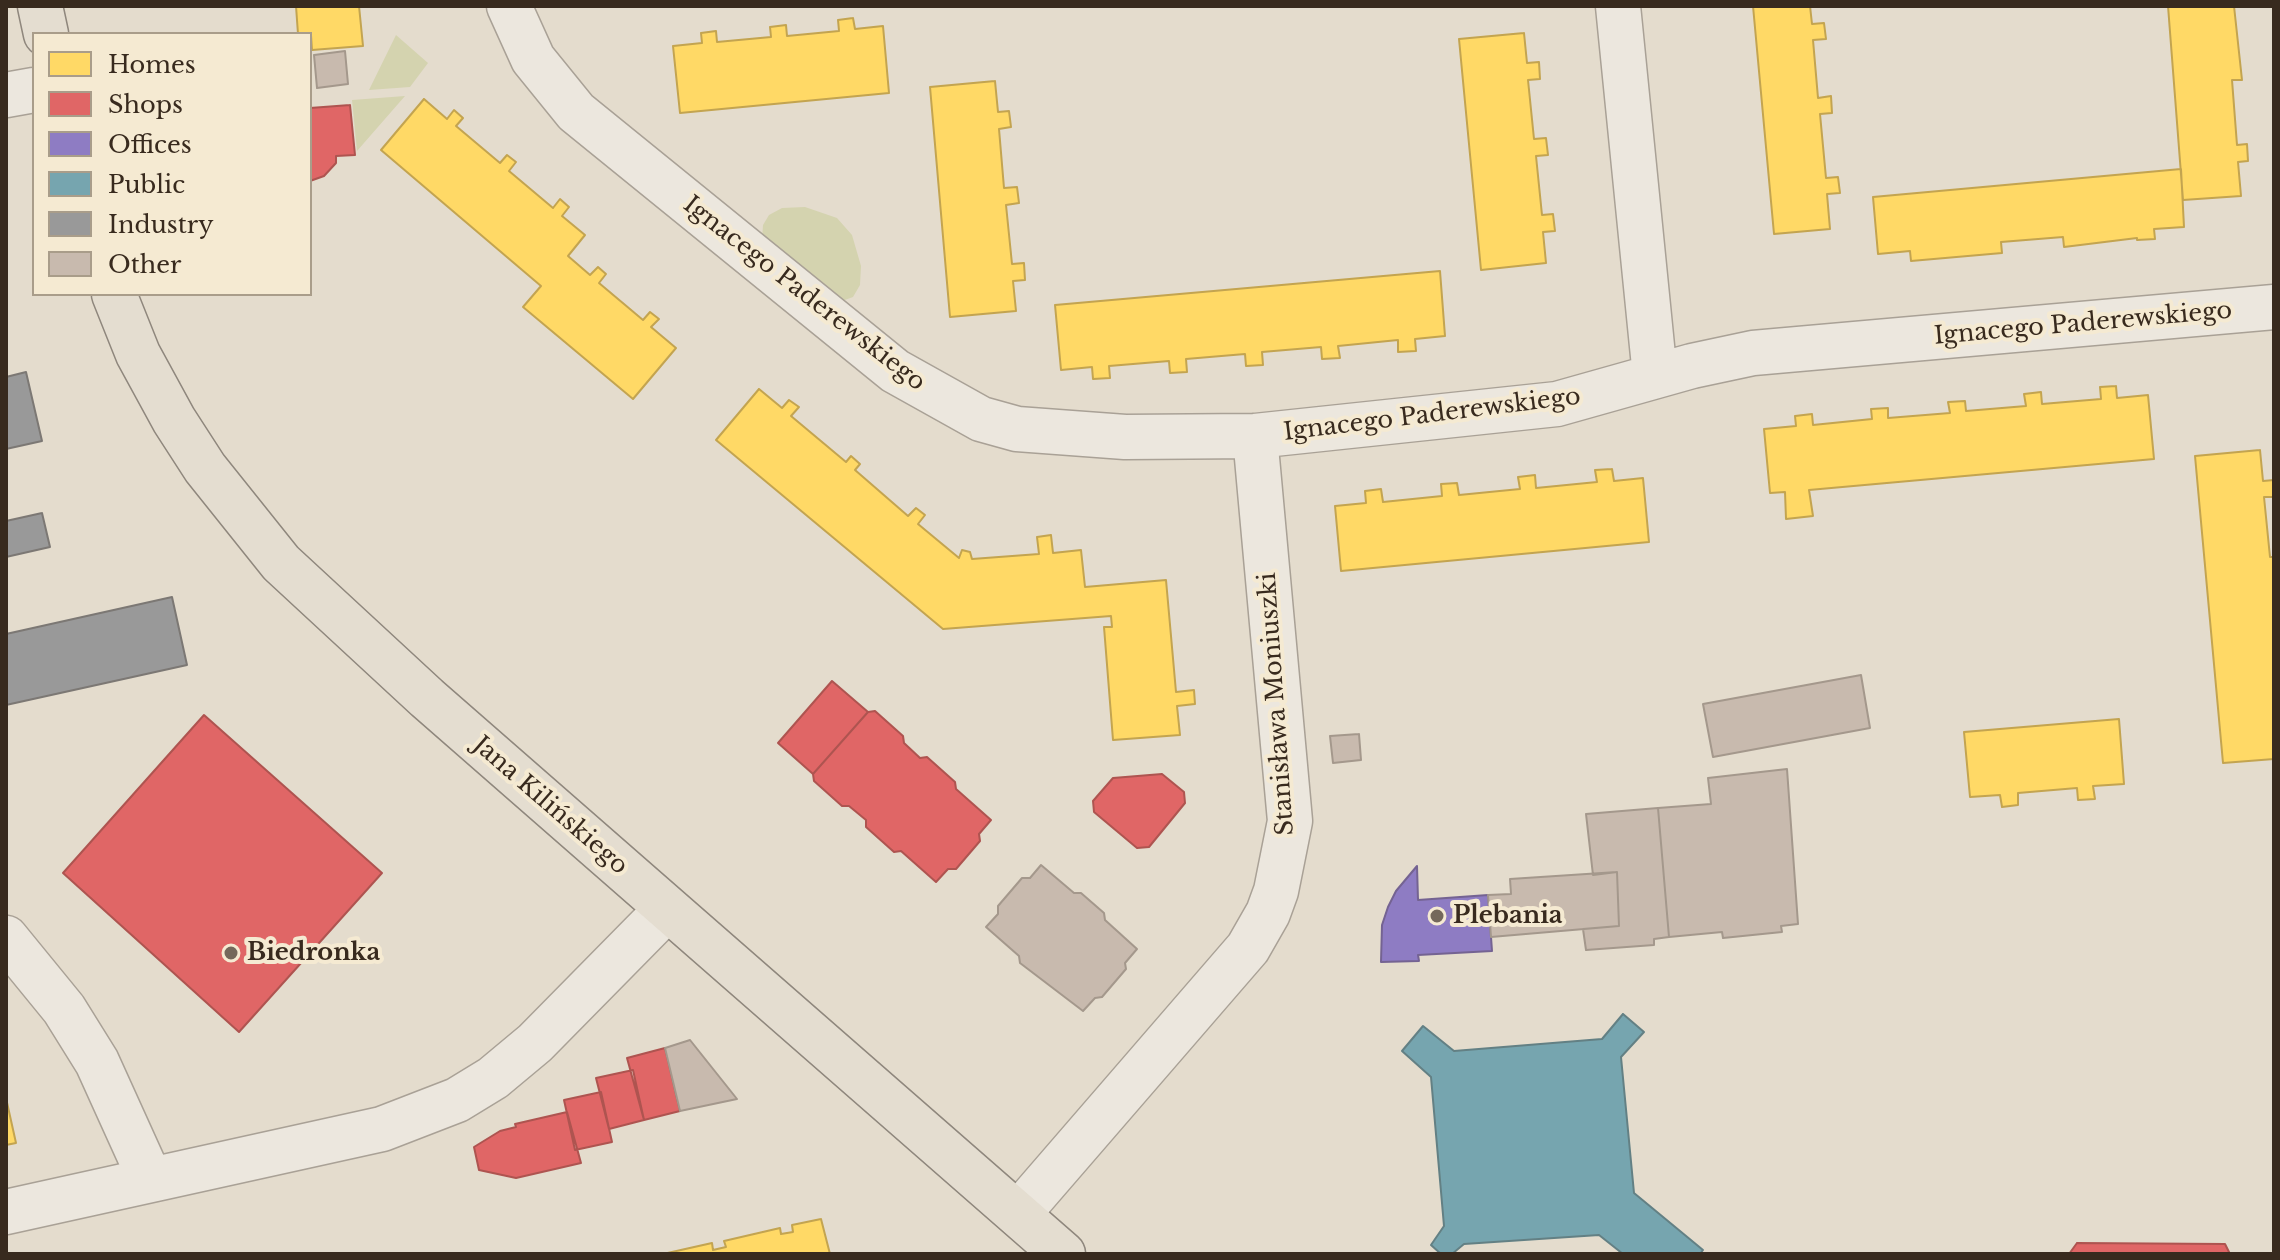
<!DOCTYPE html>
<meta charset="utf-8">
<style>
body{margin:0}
#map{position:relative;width:2280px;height:1260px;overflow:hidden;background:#e4dccd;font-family:"Libre Baskerville",serif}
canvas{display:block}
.frame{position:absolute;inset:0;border:8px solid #382a1e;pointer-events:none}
.legend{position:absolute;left:32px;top:32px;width:280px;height:264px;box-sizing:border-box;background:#f5ead2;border:2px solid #a99d8a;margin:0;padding:10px 14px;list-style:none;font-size:24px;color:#382a1e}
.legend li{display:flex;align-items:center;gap:16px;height:40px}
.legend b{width:40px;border:2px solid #a99d8a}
</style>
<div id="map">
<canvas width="2280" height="1260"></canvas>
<div class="frame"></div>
<ul class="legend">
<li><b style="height:22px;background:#ffd966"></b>Homes</li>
<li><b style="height:22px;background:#e06666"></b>Shops</li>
<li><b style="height:22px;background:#8e7cc3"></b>Offices</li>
<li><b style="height:22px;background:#76a5af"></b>Public</li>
<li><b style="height:22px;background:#999"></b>Industry</li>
<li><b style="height:22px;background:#c8baae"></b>Other</li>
</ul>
</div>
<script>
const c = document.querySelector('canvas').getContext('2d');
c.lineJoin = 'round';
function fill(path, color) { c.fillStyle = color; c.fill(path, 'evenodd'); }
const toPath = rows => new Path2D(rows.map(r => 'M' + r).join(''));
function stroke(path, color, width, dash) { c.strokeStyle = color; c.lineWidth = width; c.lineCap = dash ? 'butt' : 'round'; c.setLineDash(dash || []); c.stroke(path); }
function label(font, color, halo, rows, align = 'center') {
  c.font = font + ' "Libre Baskerville",serif'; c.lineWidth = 8; c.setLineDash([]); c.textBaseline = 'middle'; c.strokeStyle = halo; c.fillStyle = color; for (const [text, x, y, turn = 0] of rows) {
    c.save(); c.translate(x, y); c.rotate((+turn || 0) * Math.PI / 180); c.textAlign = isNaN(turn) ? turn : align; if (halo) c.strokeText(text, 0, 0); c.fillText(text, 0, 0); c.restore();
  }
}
const green = toPath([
 [396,35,428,63,410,87,369,90],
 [405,96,357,151,352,100],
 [805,207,837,218,852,235,861,266,860,285,853,297,842,301,762,240,763,225,769,215,782,208]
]);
const homes = toPath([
 [296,6,359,6,363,46,312,50,311,35,298,34,296,6],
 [1753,6,1810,6,1812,24,1824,23,1826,39,1813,40,1818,98,1831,96,1832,113,1820,114,1826,178,1838,177,1840,193,1827,194,1830,229,1774,234,1753,6],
 [2168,6,2234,6,2242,80,2232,80,2237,145,2247,144,2248,161,2238,162,2241,196,2183,200,2168,6],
 [853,18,855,29,883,26,889,93,680,113,673,46,702,43,701,33,716,31,717,42,771,37,770,27,786,25,787,36,839,31,838,20,853,18],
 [1524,33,1527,63,1539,62,1540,79,1528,80,1534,139,1546,138,1548,155,1536,156,1542,215,1553,214,1555,231,1543,232,1546,263,1481,270,1459,39,1524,33],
 [995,81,998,112,1009,111,1011,127,999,129,1004,188,1017,187,1019,203,1006,205,1012,264,1024,263,1025,280,1013,281,1016,311,950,317,930,87,995,81],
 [424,99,447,119,454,110,463,118,456,126,500,163,507,155,516,162,509,171,553,208,560,199,569,207,562,216,585,235,568,256,590,275,598,267,606,274,599,283,643,320,650,312,659,319,651,327,676,348,633,399,523,307,541,286,381,150,424,99],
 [2181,169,2184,227,2154,229,2155,239,2137,240,2137,238,2064,247,2063,237,2001,242,2002,253,1911,261,1910,251,1878,254,1873,197,2181,169],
 [1440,271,1445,336,1415,339,1416,351,1398,352,1398,340,1338,346,1340,358,1322,359,1321,347,1262,352,1263,365,1246,366,1245,354,1186,359,1187,372,1170,373,1169,361,1109,366,1110,378,1093,379,1092,367,1061,370,1055,305,1440,271],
 [2116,386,2117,398,2148,395,2154,459,1809,490,1813,516,1786,519,1785,492,1770,493,1764,429,1796,426,1795,416,1812,414,1813,425,1872,419,1871,409,1888,408,1888,418,1950,413,1948,402,1965,401,1966,411,2026,406,2024,394,2041,392,2042,404,2101,399,2100,387,2116,386],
 [759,389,782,408,789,400,799,407,791,416,846,462,851,456,860,464,855,470,908,516,916,508,925,515,918,524,959,558,962,550,970,552,972,559,1039,554,1037,537,1051,535,1053,553,1081,550,1085,587,1166,580,1176,692,1194,690,1195,704,1177,706,1180,735,1113,740,1104,627,1112,627,1111,616,943,629,716,440,759,389],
 [2260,450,2263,481,2274,480,2274,497,2264,497,2270,557,2274,557,2274,759,2223,763,2195,456,2260,450],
 [1612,469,1614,481,1643,478,1649,542,1341,571,1335,506,1366,503,1365,491,1381,489,1383,502,1442,496,1441,484,1457,483,1459,495,1520,489,1518,477,1535,475,1536,488,1597,482,1595,470,1612,469],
 [2119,719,2124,784,2093,786,2095,799,2078,800,2077,788,2018,793,2018,805,2002,807,2000,795,1970,797,1964,732,2119,719],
 [6,1098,16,1143,6,1145,6,1098],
 [821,1219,830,1254,663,1254,712,1243,713,1250,726,1247,724,1241,780,1228,781,1234,793,1232,792,1225,821,1219]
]);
const shops = toPath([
 [350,105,355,155,336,156,336,163,324,176,310,181,310,108,350,105],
 [832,681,868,712,813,774,778,743,832,681],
 [875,711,903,736,904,743,920,758,927,757,955,782,956,789,991,820,979,834,980,841,956,869,948,869,936,882,901,851,894,852,866,827,866,820,849,806,842,806,814,781,813,774,868,712,875,711],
 [204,715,382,873,239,1032,63,873,204,715],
 [1162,774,1184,792,1185,803,1149,847,1137,848,1094,812,1093,801,1113,778,1162,774],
 [665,1048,680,1111,644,1120,627,1058,665,1048],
 [633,1070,644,1120,609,1129,596,1078,633,1070],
 [601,1092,612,1142,575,1150,564,1100,601,1092],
 [567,1112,581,1163,516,1178,479,1170,474,1147,500,1131,516,1127,515,1124,567,1112],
 [2077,1243,2225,1244,2230,1254,2069,1254,2077,1243]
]);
const offices = toPath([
 [1417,866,1418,900,1488,895,1492,951,1418,955,1419,961,1381,962,1382,925,1388,907,1396,891,1417,866]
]);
const public = toPath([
 [1623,1014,1644,1032,1621,1057,1634,1193,1703,1250,1700,1254,1623,1254,1599,1235,1464,1244,1452,1254,1441,1254,1431,1245,1444,1226,1431,1077,1402,1051,1423,1026,1454,1051,1602,1039,1623,1014]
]);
const industry = toPath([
 [26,372,42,441,6,449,6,377,26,372],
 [42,513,50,547,6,557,6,521,42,513],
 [172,597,187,665,6,705,6,634,172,597]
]);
const building = toPath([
 [345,51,348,84,317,88,314,55,345,51],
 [1861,675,1870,728,1713,757,1703,704,1861,675],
 [1359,734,1361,760,1333,763,1330,736,1359,734],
 [1787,769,1798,924,1781,926,1782,932,1723,938,1722,932,1669,937,1658,808,1711,804,1708,778,1787,769],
 [1658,808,1669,937,1654,939,1654,945,1586,950,1583,929,1619,926,1617,872,1593,875,1586,814,1658,808],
 [1041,865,1074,893,1081,893,1104,913,1105,920,1137,949,1125,963,1126,969,1102,997,1095,998,1083,1011,1020,963,1019,956,986,927,998,914,998,906,1022,878,1030,878,1041,865],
 [1617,872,1619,926,1491,937,1488,895,1511,894,1510,879,1617,872],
 [690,1040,737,1099,680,1111,665,1048,690,1040]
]);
const minor = toPath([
 [509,6,533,59,576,112,895,371,981,419,1017,429,1125,437,1255,436,1557,404,1692,366,1753,353,2274,307],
 [1618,6,1655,376],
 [6,95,34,90],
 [6,938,64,1009,97,1062,150,1179],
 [6,1212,382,1129,457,1100,493,1078,535,1043,667,909],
 [1018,1214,1248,948,1268,913,1276,891,1290,821,1255,436]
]);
const major = toPath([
 [40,6,46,34],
 [114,294,138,354,174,420,205,468,281,563,427,698,1063,1254]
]);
const markers = [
 [1437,916,8,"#74685b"],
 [231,953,8,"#74685b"]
];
const streetNames = [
 ["Ignacego Paderewskiego",804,294,38],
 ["Ignacego Paderewskiego",2083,324,-5],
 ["Ignacego Paderewskiego",1432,415,-7],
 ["Stanisława Moniuszki",1277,704,-94],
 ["Jana Kilińskiego",550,806,41]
];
const poiNames = [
 ["Plebania",1453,916],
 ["Biedronka",247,953]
];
fill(green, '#d4d3af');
fill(homes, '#ffd966');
stroke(homes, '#c3a450', 2);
fill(shops, '#e06666');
stroke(shops, '#ae5450', 2);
fill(offices, '#8e7cc3');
stroke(offices, '#746392', 2);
fill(public, '#76a5af');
stroke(public, '#638084', 2);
fill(industry, '#999');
stroke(industry, '#7c7874', 2);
fill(building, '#c8baae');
stroke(building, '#a4988c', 2);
stroke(minor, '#a9a196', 47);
stroke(major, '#8f877d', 47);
stroke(minor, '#ece7de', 44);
stroke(major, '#e4ddd0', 44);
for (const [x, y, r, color] of markers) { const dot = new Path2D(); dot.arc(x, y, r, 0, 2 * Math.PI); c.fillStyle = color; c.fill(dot); stroke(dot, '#f5ead2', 3); }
label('24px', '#382a1e', '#f5ead2', streetNames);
label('bold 24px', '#382a1e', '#f5ead2', poiNames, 'left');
</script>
